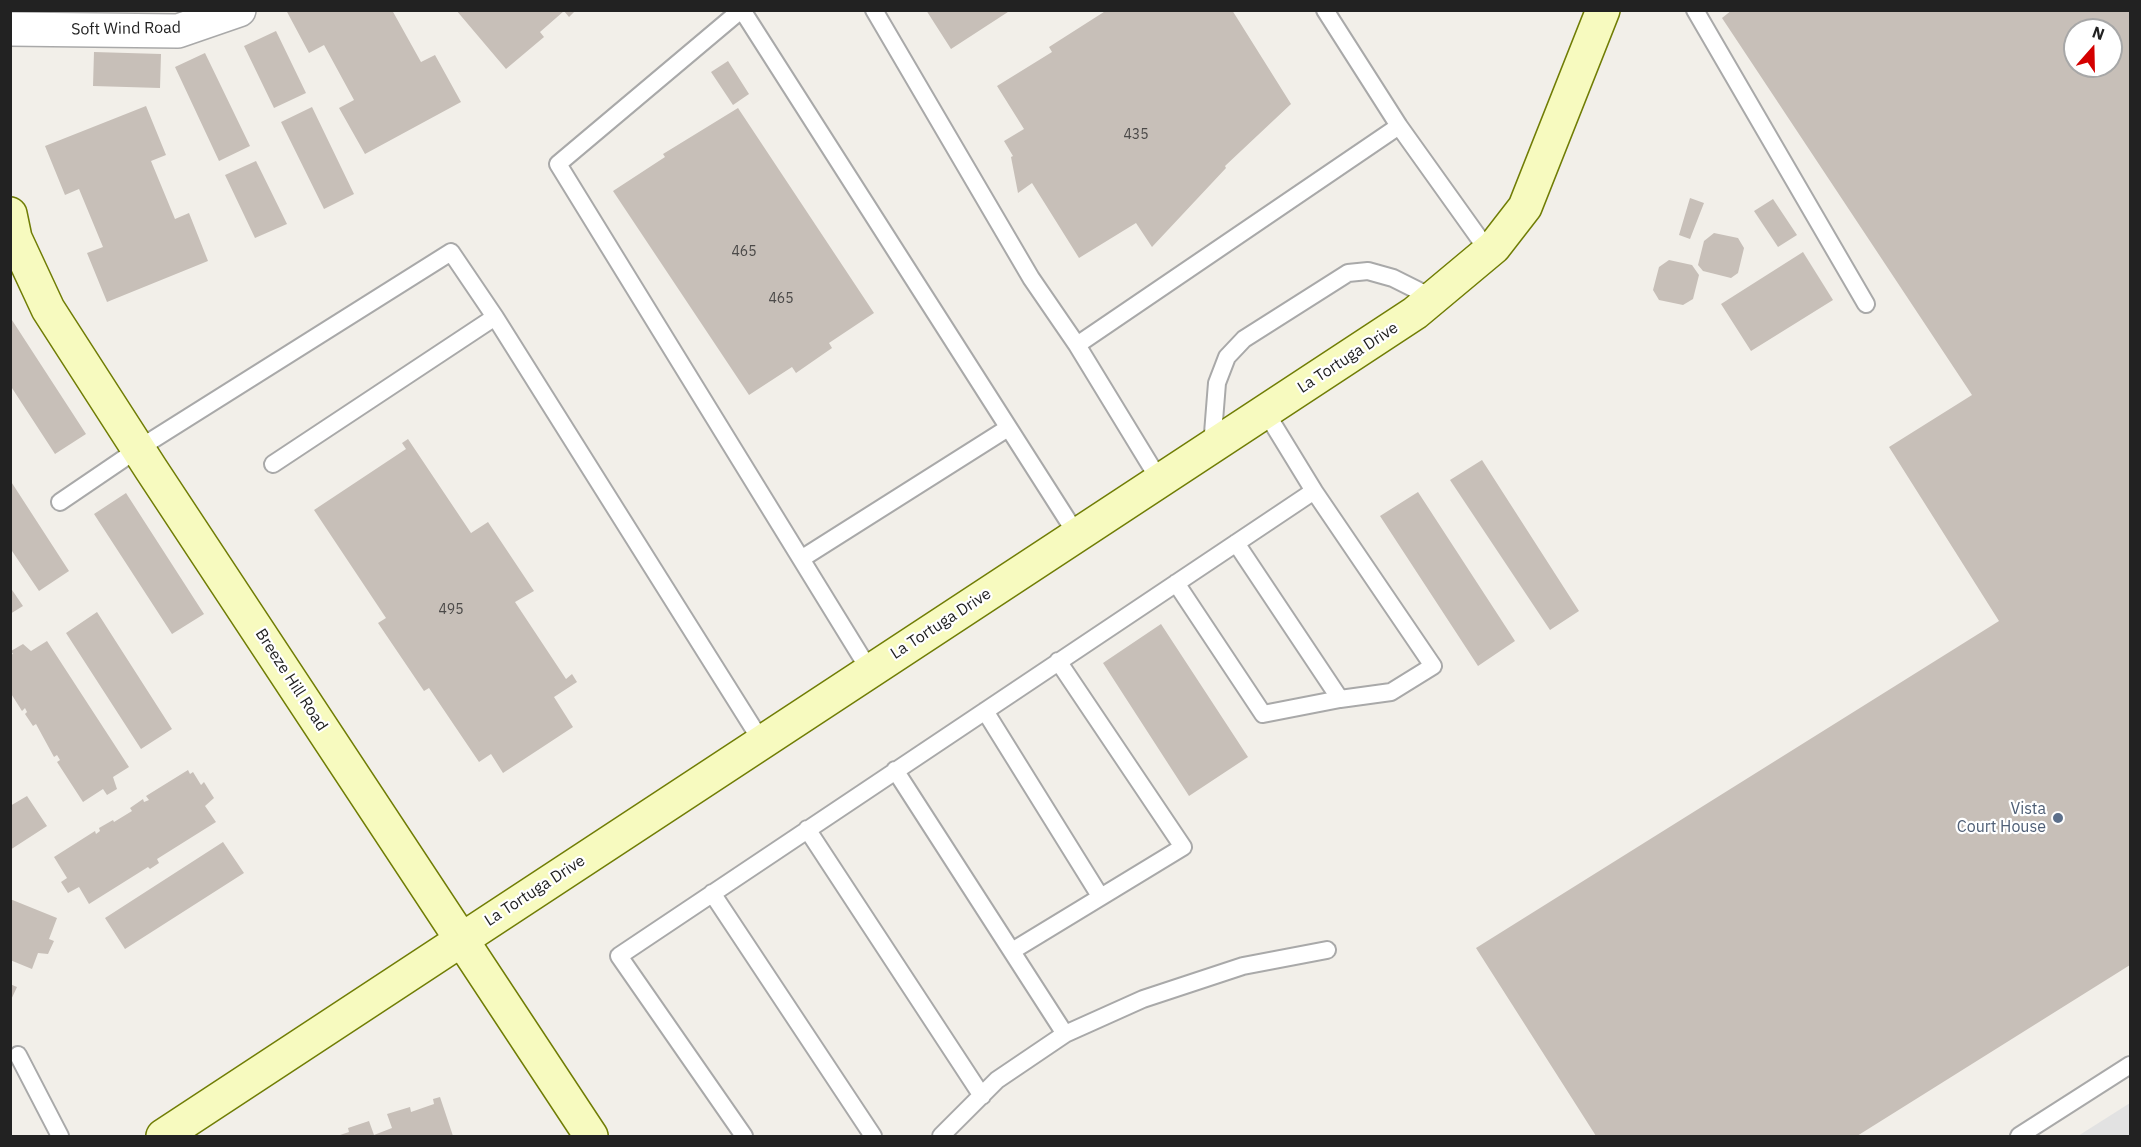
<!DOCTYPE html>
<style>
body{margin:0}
#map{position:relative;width:2141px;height:1147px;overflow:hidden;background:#f2efe9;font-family:"IBM Plex Sans",sans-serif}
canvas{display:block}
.frame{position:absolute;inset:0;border:12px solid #222;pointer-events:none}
.north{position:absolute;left:2063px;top:18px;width:60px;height:60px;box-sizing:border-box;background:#fff;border:2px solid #a7a7a7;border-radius:50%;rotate:20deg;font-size:16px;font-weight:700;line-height:24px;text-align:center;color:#222}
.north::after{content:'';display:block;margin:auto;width:21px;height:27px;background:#d40000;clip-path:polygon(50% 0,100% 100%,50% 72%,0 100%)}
</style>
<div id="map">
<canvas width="2141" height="1147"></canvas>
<div class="frame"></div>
<div class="north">N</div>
</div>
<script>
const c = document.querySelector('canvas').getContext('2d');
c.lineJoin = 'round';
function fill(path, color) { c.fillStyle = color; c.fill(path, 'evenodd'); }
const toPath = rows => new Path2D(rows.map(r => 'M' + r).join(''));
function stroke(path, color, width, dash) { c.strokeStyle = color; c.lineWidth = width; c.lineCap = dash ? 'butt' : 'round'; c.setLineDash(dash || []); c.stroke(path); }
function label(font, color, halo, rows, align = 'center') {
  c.font = font + ' "IBM Plex Sans",sans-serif'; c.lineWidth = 4.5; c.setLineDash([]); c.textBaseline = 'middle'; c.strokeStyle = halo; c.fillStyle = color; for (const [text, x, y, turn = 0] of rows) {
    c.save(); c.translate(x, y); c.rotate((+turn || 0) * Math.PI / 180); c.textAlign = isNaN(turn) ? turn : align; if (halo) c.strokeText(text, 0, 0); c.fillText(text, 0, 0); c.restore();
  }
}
const parking = toPath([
 [2130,1103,2130,1136,2078,1136]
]);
const building = toPath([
 [286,10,392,10,421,62,435,55,461,102,365,154,339,108,354,100,324,45,309,53],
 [456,10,576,10,569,17,564,11,540,32,544,37,506,69],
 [926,10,1011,10,951,49],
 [1107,10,1232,10,1291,104,1225,166,1226,168,1152,247,1136,223,1079,258,1032,183,1018,193,1011,157,1013,156,1004,141,1024,129,997,86,1052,52,1049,47],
 [1732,10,2130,10,2130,965,1857,1136,1596,1136,1476,948,1999,621,1889,447,1972,395,1722,18],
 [2075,30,2111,30,2111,66,2075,66],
 [276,31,306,93,274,108,244,46],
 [94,52,161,54,160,88,93,86],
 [205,53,250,146,219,161,175,67],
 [728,61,749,94,733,105,711,72],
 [146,106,166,155,151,161,175,219,189,213,208,261,107,302,87,253,103,247,79,189,65,195,45,146],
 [312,107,354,194,324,209,281,122],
 [738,108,874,313,829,343,832,348,796,373,792,367,749,395,613,191,665,157,663,154],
 [256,161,287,224,255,238,225,175],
 [1690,198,1704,203,1690,239,1679,235],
 [1773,199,1797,235,1778,247,1754,211],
 [1714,233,1738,238,1744,248,1738,273,1731,278,1703,271,1698,265,1704,241],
 [1803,252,1833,300,1751,351,1721,304],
 [1669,260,1692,265,1699,275,1693,299,1683,305,1659,300,1653,290,1659,267],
 [10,317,86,434,55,454,10,385],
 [408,439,471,533,488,522,534,591,515,602,566,679,572,674,577,682,554,697,573,727,503,773,491,754,479,762,429,688,424,691,378,623,386,618,314,510,406,449,402,443],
 [1482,460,1579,611,1550,630,1450,480],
 [10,480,69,571,39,591,10,548],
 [1418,492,1515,641,1478,666,1380,516],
 [126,493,204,614,172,634,94,514],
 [10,587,23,606,10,614],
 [97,612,172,729,141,749,66,633],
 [1161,624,1248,757,1189,796,1103,663],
 [47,641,129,767,113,777,117,789,107,795,103,789,83,802,57,762,60,760,57,755,54,757,36,724,33,726,25,714,27,712,25,708,22,711,10,692,10,655,13,654,11,651,23,644,31,651],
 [188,770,190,774,193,772,201,785,204,782,214,798,205,806,216,822,157,859,159,863,150,869,148,867,89,904,79,887,68,893,61,882,67,878,54,857,95,831,96,834,100,831,99,828,113,820,114,822,132,811,130,808,143,799,144,802,149,800,146,796],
 [27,796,47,826,10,850,10,806],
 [223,842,244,873,125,949,105,918],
 [10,899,57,918,49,939,54,941,48,954,38,953,32,969,10,960],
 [10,984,17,987,10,1002],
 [440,1097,453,1136,337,1136,349,1132,348,1128,369,1121,374,1135,392,1128,387,1114,410,1107,411,1112,434,1104,433,1099]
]);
const lane = toPath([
 [741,10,558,164,870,671],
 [742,10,1077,535],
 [874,10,1031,278,1077,345,1160,481],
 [1325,10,1399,126,1489,252],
 [1695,10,1866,304],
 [1077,345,1399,126],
 [1212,446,1217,383,1227,357,1244,339,1348,273,1368,271,1393,278,1433,298],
 [273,464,495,317],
 [60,502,138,449,451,252,495,317,762,742],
 [1236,543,1340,699],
 [801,559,1008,428],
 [1176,583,1263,714,1340,699,1391,692,1433,666,1314,491],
 [985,711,1100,896],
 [895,770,1065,1034],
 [807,829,982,1096],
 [712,893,873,1136],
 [1012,951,1183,847,1058,661],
 [18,1055,60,1136],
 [744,1136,619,956,1314,491,1265,411],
 [941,1136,997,1080,1065,1034,1143,999,1243,966,1327,950],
 [2019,1136,2130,1065]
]);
const street = toPath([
 [10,29,178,31,239,10]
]);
const secondary = toPath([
 [10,214,15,238,48,309,151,469,591,1136],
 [163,1136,1415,313,1494,247,1525,207,1603,10]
]);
const markers = [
 [2058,818,6,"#5c6f8a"]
];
const numberNames = [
 ["435",1136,135],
 ["465",744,252],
 ["465",781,299],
 ["495",451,610]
];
const streetNames = [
 ["Soft Wind Road",126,29,-1],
 ["La Tortuga Drive",1348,358,-33],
 ["La Tortuga Drive",941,624,-33],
 ["Breeze Hill Road",291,680,57],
 ["La Tortuga Drive",535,891,-33]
];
const serviceNames = [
 ["Vista",2046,809],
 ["Court House",2046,827]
];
fill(parking, '#e2e2e2');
fill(building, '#c7bfb8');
stroke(lane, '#a9a9a9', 20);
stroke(street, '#a9a9a9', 36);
stroke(secondary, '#707d05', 36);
stroke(lane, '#fff', 16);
stroke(street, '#fff', 33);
stroke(secondary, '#f7fabf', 33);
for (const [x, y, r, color] of markers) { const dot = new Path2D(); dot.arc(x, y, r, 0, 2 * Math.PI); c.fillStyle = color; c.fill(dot); stroke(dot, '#fff', 2); }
label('14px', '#4b4948', null, numberNames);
label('16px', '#222', '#fff', streetNames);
label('16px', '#4e5e75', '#fff', serviceNames, 'right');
</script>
